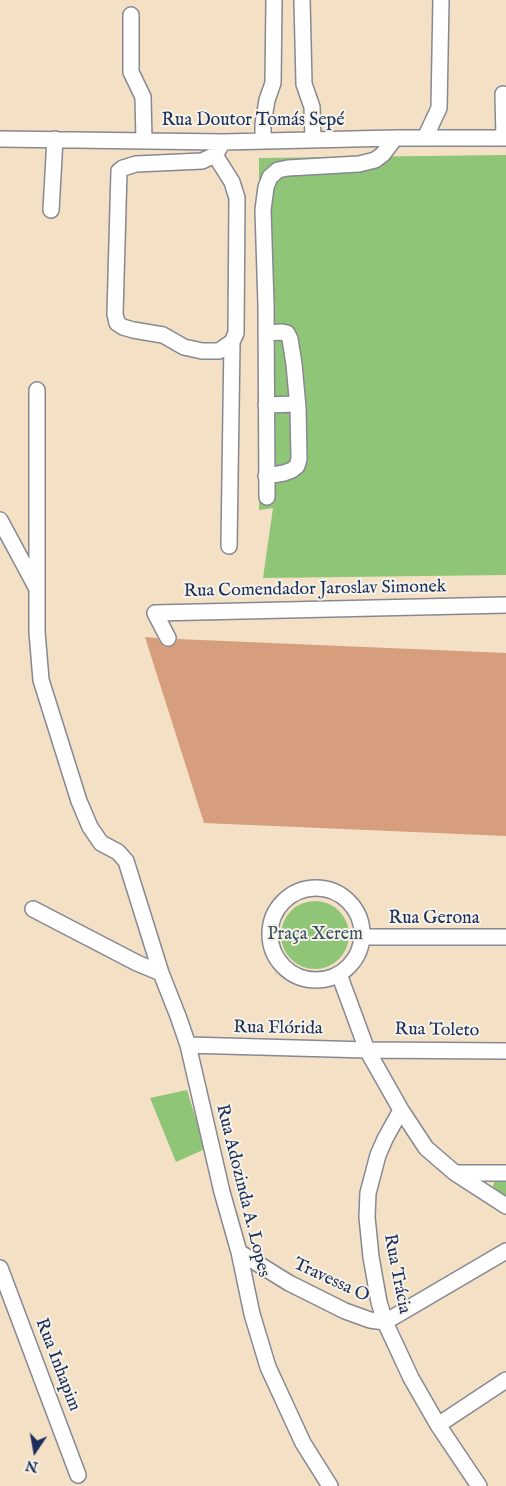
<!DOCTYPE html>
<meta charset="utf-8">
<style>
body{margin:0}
#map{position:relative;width:506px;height:1486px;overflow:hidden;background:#f3e0c5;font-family:"IM FELL English",serif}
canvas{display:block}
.north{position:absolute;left:10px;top:1426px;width:50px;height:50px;-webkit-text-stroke:4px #f7f3e8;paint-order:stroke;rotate:192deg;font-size:14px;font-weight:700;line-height:20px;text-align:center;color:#1b2f5e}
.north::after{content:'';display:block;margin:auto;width:18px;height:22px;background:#1b2f5e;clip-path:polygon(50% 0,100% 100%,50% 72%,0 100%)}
</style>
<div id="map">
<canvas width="506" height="1486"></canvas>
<div class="north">N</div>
</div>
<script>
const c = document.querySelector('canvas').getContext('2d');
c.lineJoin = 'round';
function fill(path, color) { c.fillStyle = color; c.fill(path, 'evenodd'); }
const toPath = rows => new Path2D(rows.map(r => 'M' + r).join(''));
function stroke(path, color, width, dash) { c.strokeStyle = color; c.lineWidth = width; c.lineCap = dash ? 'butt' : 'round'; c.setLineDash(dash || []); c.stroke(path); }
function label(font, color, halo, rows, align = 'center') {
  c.font = font + ' "IM FELL English",serif'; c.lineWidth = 4; c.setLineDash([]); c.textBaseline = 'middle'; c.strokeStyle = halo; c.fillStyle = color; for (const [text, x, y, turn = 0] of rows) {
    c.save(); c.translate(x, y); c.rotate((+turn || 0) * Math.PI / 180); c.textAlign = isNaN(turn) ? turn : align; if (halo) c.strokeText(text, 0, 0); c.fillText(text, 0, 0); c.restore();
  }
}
const green = toPath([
 [506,155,506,575,263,578,273,508,259,510,259,158],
 '281 935a34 34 0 1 1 68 0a34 34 0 1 1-68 0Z',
 [187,1090,205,1149,176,1162,150,1098],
 [506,1177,506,1199,492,1189,495,1180]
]);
const building = toPath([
 [145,637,157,638,163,646,168,647,176,643,177,639,506,653,506,836,204,823]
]);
const minor = toPath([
 [302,0,304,84,312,107,313,140],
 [131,15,131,72,143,97,144,141],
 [503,94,504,138],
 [425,138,439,108,441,0],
 [0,139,223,142,395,138,506,138],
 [263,141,263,124,267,100,273,83,274,0],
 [215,155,232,182,237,198,236,333,232,342,219,351,202,351,184,347,163,335,133,330,123,327,117,323,115,314,119,171,123,168,136,164,202,161,215,155,223,142],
 [51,210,55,139],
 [266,333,282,332,287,333,290,339,294,364,298,408,299,459,297,466,292,470,284,473,266,476],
 [37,390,37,632,41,680,79,801,90,827,101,843,118,852,126,861,161,973,178,1016,188,1045,222,1192,239,1252,252,1314,268,1367,303,1443,330,1486],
 [266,405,297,404],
 [267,497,266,305,263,210,266,187,270,177,278,170,288,168,359,164,375,160,383,154,395,138],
 [0,520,36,587],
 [229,546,232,342],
 [168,638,155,613,506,605],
 '270 934a46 46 0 1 1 92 0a46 46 0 1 1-92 0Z',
 [33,909,137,963,161,973],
 [363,937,506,937],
 [339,974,367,1050,401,1110,426,1148,455,1173,506,1206],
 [188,1045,367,1050,506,1051],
 [401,1110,385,1139,378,1155,368,1193,367,1217,371,1257,379,1302,385,1322,411,1378,438,1425,479,1486],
 [455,1173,506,1173],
 [239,1252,289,1283,345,1311,370,1320,385,1322,506,1251],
 [0,1268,78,1475],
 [438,1425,506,1380]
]);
const streetNames = [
 ["Rua Doutor Tomás Sepé",253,121],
 ["Rua Comendador Jaroslav Simonek",315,590,-1],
 ["Rua Gerona",434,919],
 ["Rua Flórida",278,1029,1],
 ["Rua Toleto",437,1031,1],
 ["Rua Adozinda A. Lopes",242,1191,76],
 ["Rua Trácia",396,1274,79],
 ["Travessa O",331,1281,25],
 ["Rua Inhapim",57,1365,69]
];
const parkNames = [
 ["Praça Xerem",315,935]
];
fill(green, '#8ec577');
fill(building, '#d69e7c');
stroke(minor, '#878892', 18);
stroke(minor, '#fff', 15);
label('18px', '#1b2f5e', '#f7f3e8', streetNames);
label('18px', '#385464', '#f7f3e8', parkNames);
</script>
